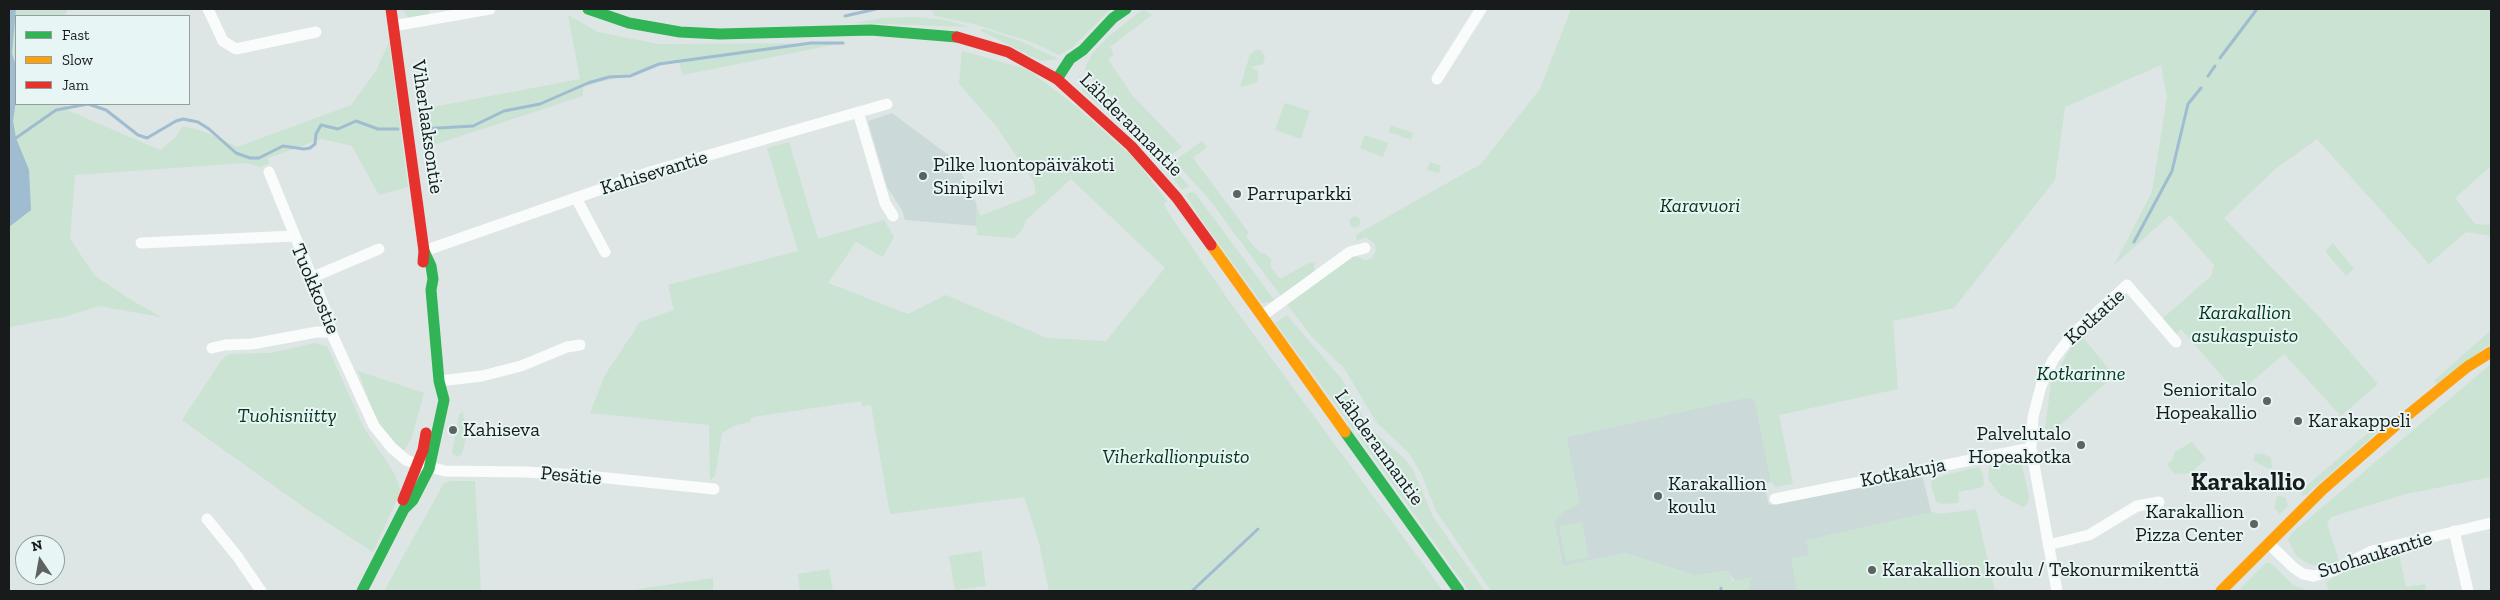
<!DOCTYPE html>
<meta charset="utf-8">
<style>
body{margin:0}
#map{position:relative;width:2500px;height:600px;overflow:hidden;background:#dee5e5;font-family:"Zilla Slab",serif}
canvas{display:block}
.frame{position:absolute;inset:0;border:10px solid #171b1b;pointer-events:none}
.legend{position:absolute;left:15px;top:15px;width:175px;height:90px;box-sizing:border-box;background:#e8f5f5;border:1px solid #949e9e;margin:0;padding:6px 9px;list-style:none;font-size:15px;color:#171b1b}
.legend li{display:flex;align-items:center;gap:10px;height:25px}
.legend b{width:25px;border:1px solid #949e9e}
.north{position:absolute;left:15px;top:535px;width:50px;height:50px;box-sizing:border-box;background:#e8f5f5;border:1px solid #949e9e;border-radius:50%;rotate:348deg;font-size:14px;font-weight:700;line-height:20px;text-align:center;color:#171b1b}
.north::after{content:'';display:block;margin:auto;width:18px;height:22px;background:#5d6262;clip-path:polygon(50% 0,100% 100%,50% 72%,0 100%)}
</style>
<div id="map">
<canvas width="2500" height="600"></canvas>
<div class="frame"></div>
<ul class="legend">
<li><b style="height:6px;background:#30b455"></b>Fast</li>
<li><b style="height:6px;background:#ff9f0a"></b>Slow</li>
<li><b style="height:6px;background:#e5322d"></b>Jam</li>
</ul>
<div class="north">N</div>
</div>
<script>
const c = document.querySelector('canvas').getContext('2d');
c.lineJoin = 'round';
function fill(path, color) { c.fillStyle = color; c.fill(path, 'evenodd'); }
const toPath = rows => new Path2D(rows.map(r => 'M' + r).join(''));
function stroke(path, color, width, dash) { c.strokeStyle = color; c.lineWidth = width; c.lineCap = dash ? 'butt' : 'round'; c.setLineDash(dash || []); c.stroke(path); }
function label(font, color, halo, rows, align = 'center') {
  c.font = font + ' "Zilla Slab",serif'; c.lineWidth = 4; c.setLineDash([]); c.textBaseline = 'middle'; c.strokeStyle = halo; c.fillStyle = color; for (const [text, x, y, turn = 0] of rows) {
    c.save(); c.translate(x, y); c.rotate((+turn || 0) * Math.PI / 180); c.textAlign = isNaN(turn) ? turn : align; if (halo) c.strokeText(text, 0, 0); c.fillText(text, 0, 0); c.restore();
  }
}
const built = toPath([
 [892,113,955,160,976,203,977,226,905,220,902,210,887,187,868,121],
 [1749,397,1755,401,1771,482,1764,484,1769,505,1922,474,1931,512,1940,514,1955,591,1744,591,1727,571,1694,575,1625,553,1563,566,1554,522,1567,437]
]);
const green = toPath([
 [9,9,68,9,65,16,16,16,16,104,67,104,67,110,160,150,175,138,183,126,203,131,237,147,351,105,376,71,389,42,408,187,379,195,352,146,322,139,268,158,269,163,261,167,245,163,75,175,70,239,95,276,131,300,161,317,99,306,64,317,9,327],
 [402,9,430,9,427,16,409,19],
 [931,9,1111,9,1072,48,1059,55,1034,43,974,24,935,16],
 [1143,9,1152,15,1110,47,1114,54,1108,59,1132,95,1182,147,1173,154,1167,154,1146,135,1116,101,1087,75,1085,67,1092,54,1108,37],
 [1571,9,2491,9,2491,166,2455,198,2475,224,2491,225,2491,236,2466,232,2429,264,2317,139,2275,169,2224,218,2323,321,2378,384,2341,416,2284,354,2236,395,2236,392,2181,329,2175,335,2161,320,2211,276,2214,265,2170,215,2114,265,2152,192,2167,97,2161,65,2065,107,2055,180,1954,308,1893,321,1898,389,1779,415,1793,484,1775,487,1771,482,1755,402,1749,397,1567,437,1580,504,1565,511,1554,522,1563,566,1625,553,1694,575,1728,571,1733,581,1752,577,1748,591,1491,591,1436,511,1422,475,1409,453,1377,423,1344,368,1312,337,1286,303,1349,257,1355,256,1365,260,1372,258,1376,251,1375,244,1366,237,1356,241,1357,234,1481,164,1540,89],
 [568,15,598,32,659,44,843,43,683,75,678,60,583,87,583,96,424,148,417,110,580,79],
 [916,17,946,20,970,27,856,23,883,18],
 [984,29,1020,41,1059,59,1041,61,979,30],
 [1256,50,1261,50,1265,57,1263,64,1251,67,1258,71,1258,80,1255,83,1240,87,1250,54],
 [962,51,1027,69,1077,107,1136,160,1167,201,1164,203,1166,209,1229,301,1443,591,1049,591,1039,543,1024,497,890,514,871,405,862,406,861,401,752,417,750,422,736,425,722,433,715,476,710,480,709,425,590,413,605,375,640,322,674,310,668,285,798,251,767,148,789,142,818,239,884,220,894,237,883,257,856,242,828,283,908,314,946,295,1047,338,1106,341,1165,268,1071,179,1026,220,1022,230,1014,238,977,235,976,203,980,216,1036,194,1034,182,996,126,959,84],
 [1079,76,1116,109,1144,140,1145,146,1082,90],
 [1285,103,1310,111,1301,139,1275,130],
 [1391,125,1413,133,1411,140,1389,132],
 [1365,135,1388,143,1383,157,1360,148],
 [1202,141,1207,147,1193,158,1249,233,1246,237,1260,253,1266,254,1271,260,1270,266,1280,279,1309,263,1315,262,1314,272,1281,296,1209,199,1174,161],
 [1430,162,1441,166,1439,173,1427,170],
 [1167,163,1173,168,1189,186,1182,190,1164,166],
 [1191,192,1195,193,1275,301,1262,303,1203,222,1186,195],
 '1349.5 222a5.5 5.5 0 1 1 11 0a5.5 5.5 0 1 1-11 0Z',
 [2333,243,2354,269,2346,276,2325,251],
 [1287,315,1341,378,1368,426,1353,429,1283,333,1275,323],
 [2491,330,2491,343,2438,385,2434,381],
 [2079,333,2114,375,2053,432,2044,436,2051,383],
 [315,343,327,346,364,428,394,473,401,491,373,552,308,510,182,420,223,358,231,354,271,353],
 [2491,364,2491,477,2406,494,2331,517,2327,524,2339,560,2323,568,2309,564,2296,556,2288,539,2293,532],
 [358,371,424,393,412,437,404,451,384,431,374,414],
 [463,412,467,434,462,454,457,457,452,453,459,415],
 [2389,415,2392,419,2306,495,2301,496,2303,489],
 [1372,430,1404,458,1413,470,1433,517,1485,591,1469,591,1357,434],
 [2192,442,2206,459,2190,473,2174,474,2167,464,2172,460,2175,452],
 [2262,453,2271,458,2272,468,2267,468,2254,461,2254,455],
 [2006,462,2018,462,2022,466,2029,496,2028,503,2023,507,2000,495,1988,479,1989,467],
 [1977,467,1981,469,1983,476,1984,485,1980,488,1958,492,1959,500,1957,503,1942,504,1936,502,1931,483,1933,478],
 [451,481,475,481,481,591,384,591,444,483],
 [2277,496,2285,497,2288,506,2280,514,2274,508],
 [1976,509,1995,591,1797,591,1791,558,1809,555,1806,540,1931,512,1940,514],
 [1582,522,1589,557,1566,562,1559,526],
 [2398,549,2406,587,2425,584,2426,591,2329,591,2326,582,2376,554],
 [981,551,986,586,955,590,949,556],
 [2266,563,2271,563,2293,585,2309,591,2238,591],
 [829,569,833,591,800,591,798,574],
 [713,578,713,591,626,591]
]);
const water = toPath([
 [9,9,16,9,12,53,16,66,16,100,13,121,16,138,29,170,31,210,9,227]
]);
const stream = toPath([
 [845,16,876,9],
 [2220,58,2257,9],
 [2208,76,2215,66],
 [421,129,473,126,504,111,540,104,588,83,609,77,630,76,659,64,811,43,843,43],
 [16,138,56,110,88,104,106,110,138,135,147,138,176,121,183,119,198,122,209,129,236,153,250,158,259,158,283,146,304,149,310,148,315,144,316,134,321,125,338,129,356,121,378,129,398,129],
 [2134,242,2172,171,2188,104,2201,88],
 [1192,591,1258,529],
 [1721,591,1721,588]
]);
const street = toPath([
 [208,9,223,41,236,49,316,32],
 [393,26,490,9],
 [1437,79,1481,9],
 [858,112,885,203,893,216],
 [269,172,295,236],
 [576,198,605,252],
 [141,243,295,236,329,319,331,332,374,426,392,448,406,460,417,464,445,471,526,472,578,475,714,489],
 [424,251,650,172,887,104],
 [313,277,379,249],
 [1262,316,1350,252,1365,248],
 [212,348,225,345,252,344,317,332,331,332],
 [439,381,482,376,521,366,567,347,580,345],
 [1775,499,2031,448],
 [207,519,237,556,261,591],
 [2454,531,2468,591],
 [2269,544,2294,568,2303,574,2314,576,2335,570,2372,551,2491,523],
 [2048,545,2089,535,2137,506,2159,502],
 [2057,591,2031,448,2033,417,2041,386,2053,360,2072,335,2127,285,2176,342]
]);
const fast = toPath([
 [588,9,629,23,680,32,720,34,871,30,957,37],
 [1057,79,1070,59,1083,50,1113,18,1126,9],
 [1345,432,1459,591],
 [362,591,404,509,413,500,429,469,444,400,439,381,431,290,433,279,431,266,424,251]
]);
const slow = toPath([
 [1211,245,1345,432],
 [2221,591,2322,490,2403,419,2467,367,2491,352]
]);
const jam = toPath([
 [391,9,424,251,423,262],
 [957,37,1008,52,1057,79,1131,146,1177,198,1211,245],
 [403,500,423,450,426,433]
]);
const markers = [
 [923,176,5,"#5d6262"],
 [1237,194,5,"#5d6262"],
 [2267,401,5,"#5d6262"],
 [2298,421,5,"#5d6262"],
 [453,430,5,"#5d6262"],
 [2081,445,5,"#5d6262"],
 [1658,496,5,"#5d6262"],
 [2254,524,5,"#5d6262"],
 [1872,570,5,"#5d6262"]
];
const streetNames = [
 ["Lähderannantie",1131,125,45],
 ["Viherlaaksontie",427,127,82],
 ["Kahisevantie",654,173,-17],
 ["Tuokkostie",315,289,67],
 ["Kotkatie",2095,317,-42],
 ["Lähderannantie",1379,448,54],
 ["Kotkakuja",1903,473,-11],
 ["Pesätie",571,476,5],
 ["Suohaukantie",2375,555,-17]
];
const poiNames = [
 ["Pilke luontopäiväkoti",933,165],
 ["Sinipilvi",933,188],
 ["Parruparkki",1247,194],
 ["Senioritalo",2257,390,"right"],
 ["Hopeakallio",2257,413,"right"],
 ["Karakappeli",2308,421],
 ["Kahiseva",463,430],
 ["Palvelutalo",2071,434,"right"],
 ["Hopeakotka",2071,457,"right"],
 ["Karakallion",1668,484],
 ["koulu",1668,507],
 ["Karakallion",2244,512,"right"],
 ["Pizza Center",2244,535,"right"],
 ["Karakallion koulu / Tekonurmikenttä",1882,570]
];
const parkNames = [
 ["Karavuori",1700,206],
 ["Karakallion",2245,313],
 ["asukaspuisto",2245,336],
 ["Kotkarinne",2081,374],
 ["Tuohisniitty",287,416],
 ["Viherkallionpuisto",1176,457]
];
const districtNames = [
 ["Karakallio",2248,483]
];
fill(built, '#cbd9d9');
fill(green, '#cae3d3');
fill(water, '#9fbcd0');
stroke(stream, '#9fbcd0', 3);
stroke(street, '#fafbfb', 11);
stroke(fast, '#30b455', 11);
stroke(slow, '#ff9f0a', 11);
stroke(jam, '#e5322d', 11);
for (const [x, y, r, color] of markers) { const dot = new Path2D(); dot.arc(x, y, r, 0, 2 * Math.PI); c.fillStyle = color; c.fill(dot); stroke(dot, '#e8f5f5', 2); }
label('20px', '#171b1b', '#e8f5f5', streetNames);
label('20px', '#171b1b', '#e8f5f5', poiNames, 'left');
label('italic 20px', '#04371c', '#e8f5f5', parkNames);
label('bold 25px', '#171b1b', '#e8f5f5', districtNames);
</script>
